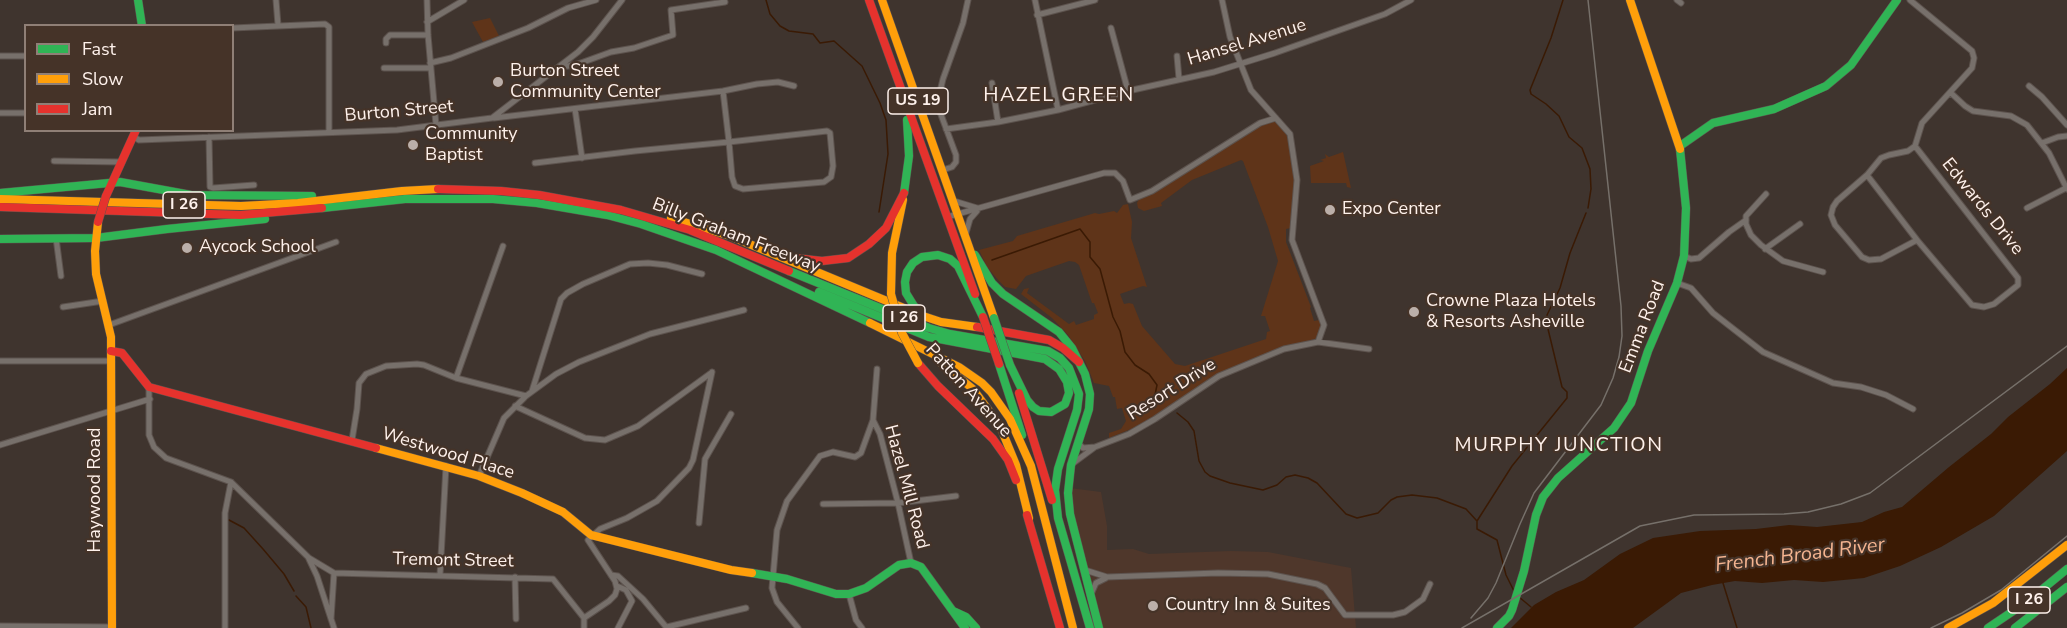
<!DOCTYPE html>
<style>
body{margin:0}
#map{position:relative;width:2067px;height:628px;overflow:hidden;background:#3f342e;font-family:"Nunito Sans",sans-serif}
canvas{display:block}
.legend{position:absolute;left:24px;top:24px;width:210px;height:108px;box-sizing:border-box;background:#453328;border:2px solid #8f7f76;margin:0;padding:8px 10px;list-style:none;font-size:18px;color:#fef1eb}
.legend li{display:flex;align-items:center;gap:12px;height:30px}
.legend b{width:30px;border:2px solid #8f7f76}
</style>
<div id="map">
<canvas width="2067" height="628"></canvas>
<ul class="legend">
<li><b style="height:8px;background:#30b455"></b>Fast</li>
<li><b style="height:8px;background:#ff9f0a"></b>Slow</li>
<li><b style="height:8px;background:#e5322d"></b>Jam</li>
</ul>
</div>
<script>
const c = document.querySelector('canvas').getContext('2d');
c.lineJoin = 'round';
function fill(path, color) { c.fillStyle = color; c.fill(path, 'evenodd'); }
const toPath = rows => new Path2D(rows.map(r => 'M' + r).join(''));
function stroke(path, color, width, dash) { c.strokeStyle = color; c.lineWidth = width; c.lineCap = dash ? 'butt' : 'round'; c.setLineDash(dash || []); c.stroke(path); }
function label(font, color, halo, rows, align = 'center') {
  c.font = font + ' "Nunito Sans",sans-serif'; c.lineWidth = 4.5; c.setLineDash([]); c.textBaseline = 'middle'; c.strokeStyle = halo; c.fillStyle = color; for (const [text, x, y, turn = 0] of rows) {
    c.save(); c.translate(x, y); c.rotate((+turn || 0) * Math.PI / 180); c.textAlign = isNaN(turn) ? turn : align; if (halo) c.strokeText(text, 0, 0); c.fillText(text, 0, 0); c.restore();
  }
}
const built = toPath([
 [1070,488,1101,492,1107,526,1107,550,1133,549,1149,554,1231,551,1268,552,1351,568,1356,628,1102,628,1075,526]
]);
const green = toPath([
 [490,18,499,36,483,42,472,22],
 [1276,121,1285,132,1289,140,1295,179,1291,228,1286,229,1286,242,1311,307,1310,308,1314,321,1319,320,1322,325,1317,338,1216,375,1158,415,1136,427,1109,438,1109,433,1121,429,1126,421,1122,408,1117,409,1115,397,1113,397,1109,386,1094,383,1085,361,1068,335,1052,318,1021,294,1024,289,1029,288,1027,293,1069,324,1074,321,1076,325,1094,319,1094,315,1098,313,1094,303,1092,303,1079,265,1075,262,1069,261,1026,276,1016,289,1005,287,999,281,987,267,979,250,1013,241,1017,236,1095,213,1099,214,1114,211,1117,213,1123,205,1128,204,1132,222,1131,238,1147,287,1143,286,1120,294,1124,304,1129,303,1133,304,1142,326,1175,364,1185,366,1266,339,1267,332,1270,331,1265,316,1261,316,1278,261,1268,227,1243,161,1241,160,1192,180,1161,203,1162,206,1144,211,1138,208,1137,203,1139,199,1147,196,1251,130,1261,124],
 [1343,152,1351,188,1347,187,1346,183,1311,183,1310,166,1324,161,1320,160,1326,158,1325,154,1329,157]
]);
const water = toPath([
 [2067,368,2067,451,1994,516,1941,547,1900,566,1864,578,1823,582,1794,580,1762,583,1735,581,1712,585,1681,593,1633,628,1511,628,1534,605,1556,592,1584,580,1620,554,1653,538,1700,531,1756,529,1789,525,1817,527,1862,522,1884,512,1902,507,1949,467,1991,434,2008,417,2050,384]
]);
const stream = toPath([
 [766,0,770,14,780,26,789,31,813,34,820,43,834,41,862,66,880,103,886,120,888,154,879,212],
 [1563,0,1551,38,1530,90,1531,94,1546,104,1559,116,1569,137,1582,148,1590,169,1591,189,1588,208],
 [992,260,1080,229,1090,242,1090,257,1100,269,1113,317,1120,331,1125,352,1135,365,1149,374,1157,385,1155,395,1163,402],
 [1177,413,1188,422,1194,431,1199,461,1205,472,1210,476,1230,483,1263,490,1277,485,1286,477,1295,475,1308,478,1317,483,1346,514,1357,518,1378,513,1391,500,1397,497,1412,495,1437,498,1466,509,1477,521,1477,529,1497,540,1506,575,1514,591],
 [229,520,244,528,263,549,284,574,294,591],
 [1477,521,1512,466,1567,398,1567,392,1562,387,1548,329,1547,315,1560,288,1570,253,1586,213],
 [1723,583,1737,628],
 [296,596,306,607,311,628],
 [1519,597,1531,607]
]);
const street = toPath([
 [276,0,278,25],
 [427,0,428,35,436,125],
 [1035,0,1058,110],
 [1222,0,1230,37,1251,90,1290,134,1297,180,1292,240,1324,325,1318,342],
 [1677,0,1681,3],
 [1910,0,1972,51,1974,58,1972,68,1922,123,1915,146,1908,151,1889,155,1881,158,1867,175,1837,201,1833,207,1831,215,1835,225,1862,257,1869,260,1881,259,1917,240],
 [1037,15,1095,0],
 [427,22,464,0],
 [232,28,325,24,329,27,329,132],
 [1111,28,1128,91],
 [386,43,386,39,390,35,428,35],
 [0,56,26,56],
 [1177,56,1179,79],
 [430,63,451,58,528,28,568,8,596,0],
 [384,68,431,68],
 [558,68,578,64,611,52,634,48,673,35,671,10,725,2],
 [992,83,998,122],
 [2029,86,2042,97,2067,125],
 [1951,93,1965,106,1973,111,2011,116,2027,125,2049,153,2067,189],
 [575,109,582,158],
 [0,113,26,113],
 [494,118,723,91,757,84,778,82,794,86],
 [946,129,998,122,1058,110,1128,91,1214,72,1275,53,1385,14,1411,0],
 [134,137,139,140,397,130,492,118,578,52,593,37,622,0],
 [209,137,210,187,213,188,254,185],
 [2042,143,2058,137,2067,136],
 [54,161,122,162],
 [535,163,635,151,729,142,827,131,830,133,833,166,831,177,824,182,743,189,735,186,732,177,729,142,723,91],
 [943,170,952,167,956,162,956,155,937,104,943,79,963,23,968,0],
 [1867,175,1917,240,1972,305,1984,307,1994,304,2018,285,2018,278,1915,146],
 [1766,194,1746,216,1746,224,1751,235,1761,245,1783,261,1823,272],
 [954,201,977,208],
 [2027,208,2066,188],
 [947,217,1104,173,1115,173,1123,181,1130,200,1152,191,1260,123,1276,118],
 [966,233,970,219,977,211],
 [56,238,61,276],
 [1765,249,1800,224],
 [1684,256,1691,259,1699,258,1729,232,1746,220],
 [1677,283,1691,288,1713,313,1763,352,1833,383,1861,387,1886,395,1913,409],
 [63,307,103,301],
 [109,325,336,242],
 [0,361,111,361],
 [877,369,873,420,880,434,898,503,911,563],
 [456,378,503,246],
 [149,387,149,435,154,447,166,458,231,482,308,557,317,576,334,628],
 [532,391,561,299,567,293,583,284,630,264,648,263,667,265,702,274],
 [515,406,585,438,605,440,638,426,711,373],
 [352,440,357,409,359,383,366,374,386,366,417,364,424,365,456,378,526,396],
 [0,445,150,399],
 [1095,447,1129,434,1155,419,1219,376,1284,349,1318,342,1369,349],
 [1072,464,1095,447,1083,448,1078,443],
 [479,476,504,418,526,396,556,374,579,362,650,334,744,310],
 [823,504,898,503,956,496],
 [699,523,705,459,731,414],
 [309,558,334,573,553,579,584,618],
 [1085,570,1107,577,1218,573,1268,574,1317,584,1325,588,1345,615,1393,615,1405,612,1423,599,1430,584],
 [440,575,446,466],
 [611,575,618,576,643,599,667,628],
 [515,577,516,619],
 [617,586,626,590,632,601,618,628],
 [849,594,856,620,862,628],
 [1091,594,1096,583,1106,578],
 [584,618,609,601,615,595,617,589,615,581,588,540,600,529,627,518,657,501,689,468,693,460,712,372],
 [584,618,584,628],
 [331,619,334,573],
 [0,626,112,627],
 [667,627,746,608],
 [225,628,225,513,231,482],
 [798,628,777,602,772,588,777,530,787,501,820,456,833,452,855,457,861,453,873,420]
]);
const fast = toPath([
 [138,0,142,26],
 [1680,146,1713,123,1774,109,1826,86,1851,65,1897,0],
 [0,193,120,182,191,195,312,196],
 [904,193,909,156,907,120],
 [322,208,405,199,493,199,537,203,607,215,641,224,716,250,870,323],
 [167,229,265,219],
 [0,239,96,238,167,229],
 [975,255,992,283,1003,294,1059,332,1072,348,1085,374,1090,394,1089,409,1071,465,1068,493,1070,514,1099,628],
 [789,271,929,328,950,334,1048,351,1060,358,1069,368,1079,394,1077,410,1058,469,1055,490,1058,518,1090,628],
 [819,292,929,337,1045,359,1059,369,1067,382,1069,393,1065,404,1051,412,1039,411,1033,407,1027,400,1010,365],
 [921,312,914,306,906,293,905,282,907,272,913,263,922,257,938,255,950,259,958,266,983,317],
 [999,364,1022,435],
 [752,573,787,579,836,594,849,594,866,588,899,565,911,563,921,567,965,628],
 [953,611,966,617,976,628],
 [1497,628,1509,616,1512,610,1524,571,1536,515,1543,497,1558,478,1614,428,1631,403,1648,351,1677,283,1684,256,1686,208,1680,149],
 [1988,628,2028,601,2067,569],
 [2015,628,2067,587]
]);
const slow = toPath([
 [882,0,994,318],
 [1630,0,1680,149],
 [0,199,241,206,298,203,402,191,438,189],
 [671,218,730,236,923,316,941,322,977,327],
 [98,222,95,251,96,274,111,337,112,628],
 [891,294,892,253,903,200],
 [870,323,959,367,982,383,991,392,1010,419,1031,466,1073,628],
 [941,363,973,389,1000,426,1016,465,1029,518],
 [376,448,479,476,522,493,563,512,591,535,731,570,752,573],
 [1948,628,1993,603,2067,545]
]);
const jam = toPath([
 [869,0,975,294],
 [438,189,501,191,539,195,621,210,690,230,789,271],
 [106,196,136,130],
 [0,207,241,215,322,208],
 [795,258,822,261,848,258,869,244,886,228,904,193],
 [977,327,1049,340,1063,348,1079,362],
 [111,351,122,353,149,387,376,448],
 [918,363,938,386,993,439,1008,460,1016,480],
 [1019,393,1052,500],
 [1027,515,1060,628]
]);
const rail = toPath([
 [1471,618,1488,598,1496,583,1520,524,1534,493,1601,405,1613,378,1619,357,1622,336,1621,306,1588,0],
 [1462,628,1640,526,1694,515,1784,514,1808,512,1841,504,1870,493,2067,346],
 [1931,628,1962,613,2001,590,2067,536]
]);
const fastBridge = toPath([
 [994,318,1010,365]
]);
const slowBridge = toPath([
 [891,294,902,333,918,363]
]);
const jamBridge = toPath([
 [98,222,106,196],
 [983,317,999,364]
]);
const markers = [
 [498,82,6,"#bbafa9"],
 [413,145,6,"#bbafa9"],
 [1330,210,6,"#bbafa9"],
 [187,248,6,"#bbafa9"],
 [1414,312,6,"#bbafa9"],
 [1153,606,6,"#bbafa9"]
];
const shields = [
 [918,101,60],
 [184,205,42],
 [904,318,42],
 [2029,600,42]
];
const shieldNames = [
 ["US 19",918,101],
 ["I 26",184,205],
 ["I 26",904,318],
 ["I 26",2029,600]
];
const streetNames = [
 ["Hansel Avenue",1247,43,-17],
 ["Burton Street",399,112,-5],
 ["Edwards Drive",1982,207,51],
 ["Billy Graham Freeway",736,236,21],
 ["Emma Road",1643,327,-69],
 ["Resort Drive",1172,390,-32],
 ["Patton Avenue",968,391,48],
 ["Westwood Place",448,454,17],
 ["Hazel Mill Road",906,487,75],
 ["Haywood Road",96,490,-90],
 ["Tremont Street",453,561,1]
];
const poiNames = [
 ["Burton Street",510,72],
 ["Community Center",510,93],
 ["Community",425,135],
 ["Baptist",425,156],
 ["Expo Center",1342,210],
 ["Aycock School",199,248],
 ["Crowne Plaza Hotels",1426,302],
 ["& Resorts Asheville",1426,323],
 ["Country Inn & Suites",1165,606]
];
const neighbourhoodNames = [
 ["HAZEL GREEN",1059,96],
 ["MURPHY JUNCTION",1559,446]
];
const waterNames = [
 ["French Broad River",1800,556,-7]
];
fill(built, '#4f372b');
fill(green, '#5f3419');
fill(water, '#3a1a04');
stroke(stream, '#3a1a04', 1.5);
stroke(street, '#5d534e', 7);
stroke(fast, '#5d534e', 9);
stroke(slow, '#5d534e', 9);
stroke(jam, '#5d534e', 9);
stroke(street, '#77706b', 5);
stroke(fast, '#30b455', 8);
stroke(slow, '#ff9f0a', 8);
stroke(jam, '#e5322d', 8);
stroke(rail, '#76706a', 1.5);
stroke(fastBridge, '#5d534e', 9, []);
stroke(slowBridge, '#5d534e', 9, []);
stroke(jamBridge, '#5d534e', 9, []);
stroke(fastBridge, '#30b455', 8);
stroke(slowBridge, '#ff9f0a', 8);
stroke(jamBridge, '#e5322d', 8);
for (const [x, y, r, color] of markers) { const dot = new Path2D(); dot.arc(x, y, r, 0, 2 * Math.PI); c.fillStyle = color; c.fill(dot); stroke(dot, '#453328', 2); }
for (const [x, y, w] of shields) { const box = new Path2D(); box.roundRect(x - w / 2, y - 13, w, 26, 4.5); c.fillStyle = '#453328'; c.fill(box); stroke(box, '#fef1eb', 1.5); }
label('bold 16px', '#fef1eb', null, shieldNames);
label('18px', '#fef1eb', '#453328', streetNames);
label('18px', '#fef1eb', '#453328', poiNames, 'left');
c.letterSpacing = '1.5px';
label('20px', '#fef1eb', '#453328', neighbourhoodNames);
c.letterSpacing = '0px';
label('italic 20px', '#f4b490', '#453328', waterNames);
</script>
